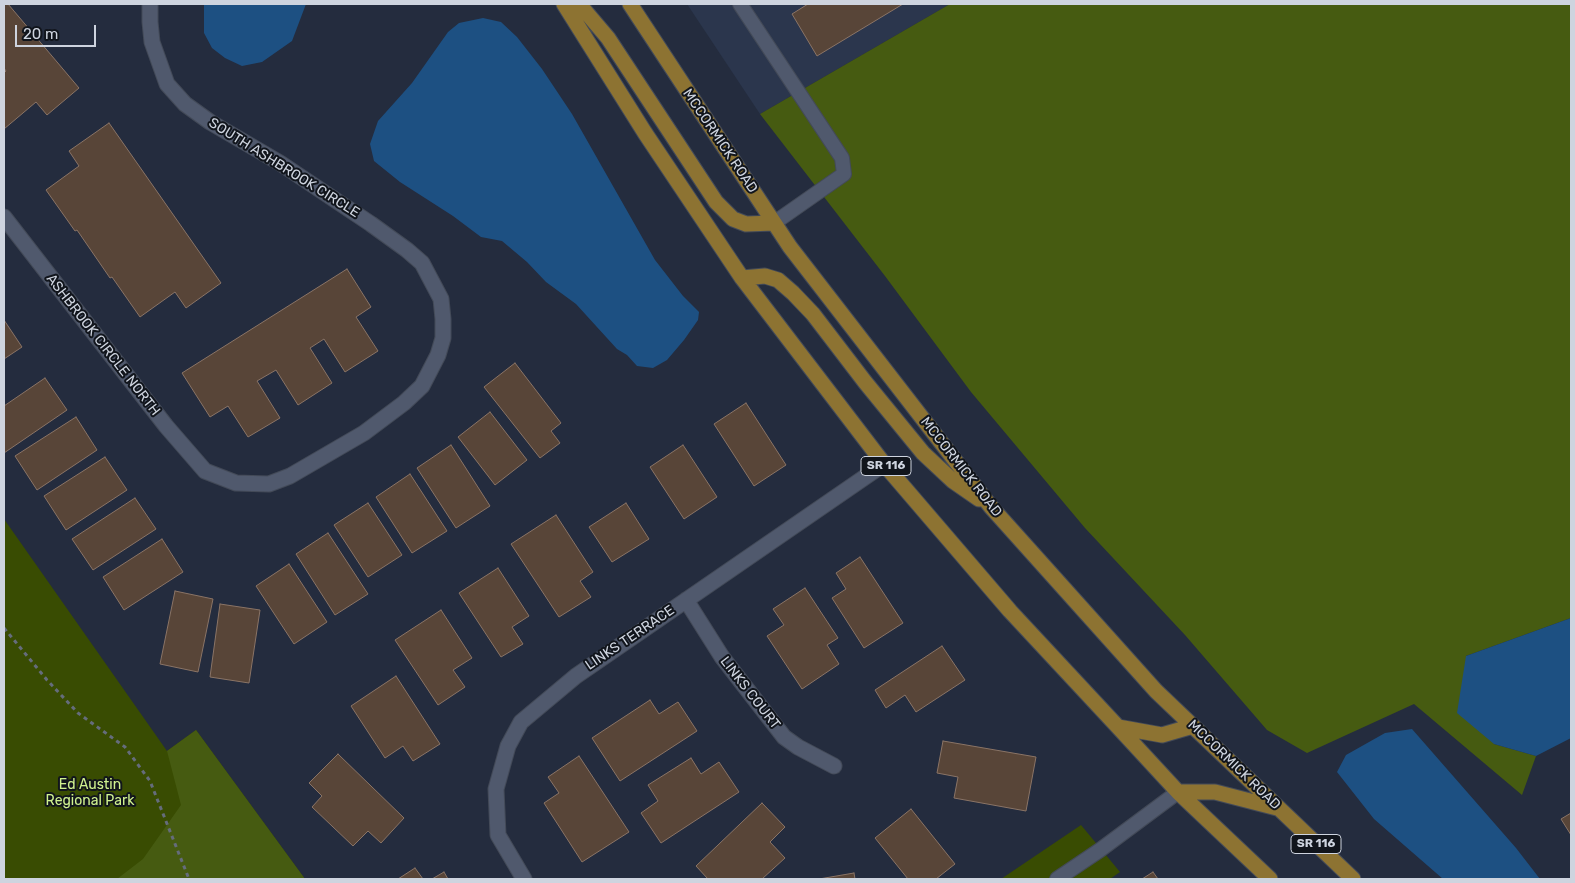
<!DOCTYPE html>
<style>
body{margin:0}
#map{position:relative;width:1575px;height:883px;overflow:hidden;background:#242c3e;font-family:Rubik,sans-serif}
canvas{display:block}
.frame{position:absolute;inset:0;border:5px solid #ced4df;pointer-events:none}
.scale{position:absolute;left:15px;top:25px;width:81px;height:22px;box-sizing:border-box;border:2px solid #ced4df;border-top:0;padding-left:6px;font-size:15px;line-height:18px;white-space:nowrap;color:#ced4df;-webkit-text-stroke:4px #11151c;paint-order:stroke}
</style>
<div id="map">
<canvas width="1575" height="883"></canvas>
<div class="frame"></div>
<div class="scale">20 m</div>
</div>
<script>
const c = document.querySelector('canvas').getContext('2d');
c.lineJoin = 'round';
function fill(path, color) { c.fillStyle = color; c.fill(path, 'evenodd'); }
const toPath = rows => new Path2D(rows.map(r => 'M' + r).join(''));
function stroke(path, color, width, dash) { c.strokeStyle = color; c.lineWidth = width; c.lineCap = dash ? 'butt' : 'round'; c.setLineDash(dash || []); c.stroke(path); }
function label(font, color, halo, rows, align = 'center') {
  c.font = font + ' Rubik,sans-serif'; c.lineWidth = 4; c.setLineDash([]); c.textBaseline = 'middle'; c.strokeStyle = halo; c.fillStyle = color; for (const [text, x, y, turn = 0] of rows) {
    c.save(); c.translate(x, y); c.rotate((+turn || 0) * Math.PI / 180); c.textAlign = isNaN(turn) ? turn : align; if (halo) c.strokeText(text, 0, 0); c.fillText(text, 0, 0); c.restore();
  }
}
const built = toPath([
 [687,4,950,4,760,114]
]);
const green = toPath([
 [4,519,167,751,196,730,305,879,4,879],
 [1081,825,1120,872,1110,879,1001,879]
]);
const forest = toPath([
 [950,4,1571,4,1571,618,1466,656,1494,744,1536,756,1522,795,1414,704,1307,753,1267,730,1185,635,1085,528,971,392,885,276,760,114],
 [196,730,305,879,117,879,143,859,181,805,167,751]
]);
const water = toPath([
 [204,4,306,4,292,41,262,62,242,66,225,58,212,48,204,33],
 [483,18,501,22,517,37,542,69,572,114,655,260,683,296,699,312,698,320,684,340,667,360,653,368,637,366,627,355,617,349,576,304,546,282,527,262,502,241,481,237,453,216,400,182,374,161,370,144,378,121,412,83,448,32,459,23],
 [1571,618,1571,738,1536,756,1494,744,1457,713,1466,656],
 [1412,729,1516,848,1540,879,1443,879,1374,819,1337,772,1346,755,1385,733]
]);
const building = toPath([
 [4,4,8,4,79,88,47,115,36,102,4,129,4,73,6,71,4,68,4,4],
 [808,4,903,4,817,56,792,14,808,4],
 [109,123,221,283,186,308,175,292,140,317,112,277,110,278,77,230,75,231,46,190,79,166,69,151,109,123],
 [347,269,371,307,356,317,378,351,345,372,324,339,310,348,332,383,298,405,276,370,257,381,280,418,248,437,228,406,210,417,182,373,347,269],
 [4,320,22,347,4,359,4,320],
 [515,363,561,423,551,431,560,443,540,458,484,387,515,363],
 [45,378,67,410,4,453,4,406,45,378],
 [746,403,786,465,754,486,714,424,746,403],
 [490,412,527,460,495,485,458,437,490,412],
 [76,417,97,450,37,490,15,456,76,417],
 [451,445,490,506,456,528,417,468,451,445],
 [683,445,717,497,684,519,650,467,683,445],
 [105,457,127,490,66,530,44,496,105,457],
 [410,474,447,531,412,553,376,497,410,474],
 [135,498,156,529,93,570,72,539,135,498],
 [368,503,402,555,368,577,334,525,368,503],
 [626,503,649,539,612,562,589,527,626,503],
 [556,515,593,572,580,581,591,597,559,617,511,544,556,515],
 [328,533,368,594,335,615,296,554,328,533],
 [162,539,183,572,124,610,103,577,162,539],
 [860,557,903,623,864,648,832,598,846,589,836,573,860,557],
 [289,564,327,622,294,644,256,586,289,564],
 [498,568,529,616,512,627,523,644,501,657,459,593,498,568],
 [805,588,838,638,827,645,839,664,802,689,767,636,784,625,773,609,805,588],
 [175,591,213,599,198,672,160,664,175,591],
 [220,604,260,610,249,683,210,677,220,604],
 [441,610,472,658,453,670,465,687,438,705,395,640,441,610],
 [942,646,965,680,916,712,905,695,886,708,875,690,942,646],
 [396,676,440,744,413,761,403,746,385,758,351,706,396,676],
 [650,700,659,714,678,702,697,731,620,781,592,738,650,700],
 [943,741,1036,757,1026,811,954,798,958,777,937,773,943,741],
 [338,754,404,818,381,843,368,831,353,846,312,807,322,796,309,783,338,754],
 [579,756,629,832,582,862,544,803,559,793,548,777,579,756],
 [691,758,701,774,719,762,739,792,661,843,641,813,658,801,648,785,691,758],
 [762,803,785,827,770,842,785,858,762,879,708,879,696,866,762,803],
 [911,809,955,864,936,879,908,879,875,838,911,809],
 [1571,813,1571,835,1561,819,1571,813],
 [415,868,423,879,398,879,415,868],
 [444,872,448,879,432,879,444,872],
 [1153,872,1158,879,1142,879,1153,872],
 [854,873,855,879,819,879,854,873]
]);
const path = toPath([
 [4,628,47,680,78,713,125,747,150,781,189,879]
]);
const lane = toPath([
 [740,4,842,158,844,174,774,223],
 [1057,879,1100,850,1178,792]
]);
const street = toPath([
 [4,217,166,426,205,471,236,483,269,484,290,476,364,433,404,403,422,386,438,355,443,338,443,319,441,299,422,263,407,250,371,224,280,163,210,122,185,104,167,84,152,42,150,22,150,4],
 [686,600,722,657,784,737,798,747,834,766],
 [524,879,498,835,496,789,508,746,521,722,576,676,884,464]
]);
const primary = toPath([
 [564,4,645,133,742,278,884,464,1010,611,1118,727,1178,792,1270,879],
 [579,4,608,38,716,202,733,219,746,224,774,223],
 [630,4,790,247,991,507,1156,691,1353,879],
 [742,278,765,276,778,280,793,293,813,314,865,382,923,453,953,481,979,499],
 [1118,727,1162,735,1193,726],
 [1178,792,1215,792,1277,808]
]);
const shields = [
 [886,466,50],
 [1316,844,50]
];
const shieldNames = [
 ["SR 116",886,466],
 ["SR 116",1316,844]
];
const streetNames = [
 ["MCCORMICK ROAD",720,141,56],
 ["SOUTH ASHBROOK CIRCLE",284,168,32],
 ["ASHBROOK CIRCLE NORTH",103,345,52],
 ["MCCORMICK ROAD",961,467,52],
 ["LINKS TERRACE",630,638,-34],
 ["LINKS COURT",750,693,52],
 ["MCCORMICK ROAD",1234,765,44]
];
const parkNames = [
 ["Ed Austin",90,785],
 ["Regional Park",90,801]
];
fill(built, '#2b364d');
fill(green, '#394c02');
fill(forest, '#465b11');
fill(water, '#1d5082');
fill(building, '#584538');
stroke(building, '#8a7466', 1);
stroke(lane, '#434a58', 16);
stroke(street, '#434a58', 17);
stroke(primary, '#434a58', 17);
stroke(path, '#656c7c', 3, [4, 4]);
stroke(lane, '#50596d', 14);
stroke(street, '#50596d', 15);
stroke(primary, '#8d7332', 15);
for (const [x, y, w] of shields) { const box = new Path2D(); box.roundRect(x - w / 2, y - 9.5, w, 19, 4); c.fillStyle = '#11151c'; c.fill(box); stroke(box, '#ced4df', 1); }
label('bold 12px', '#ced4df', null, shieldNames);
label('14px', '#ced4df', '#11151c', streetNames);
label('14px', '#d0f28f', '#11151c', parkNames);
</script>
